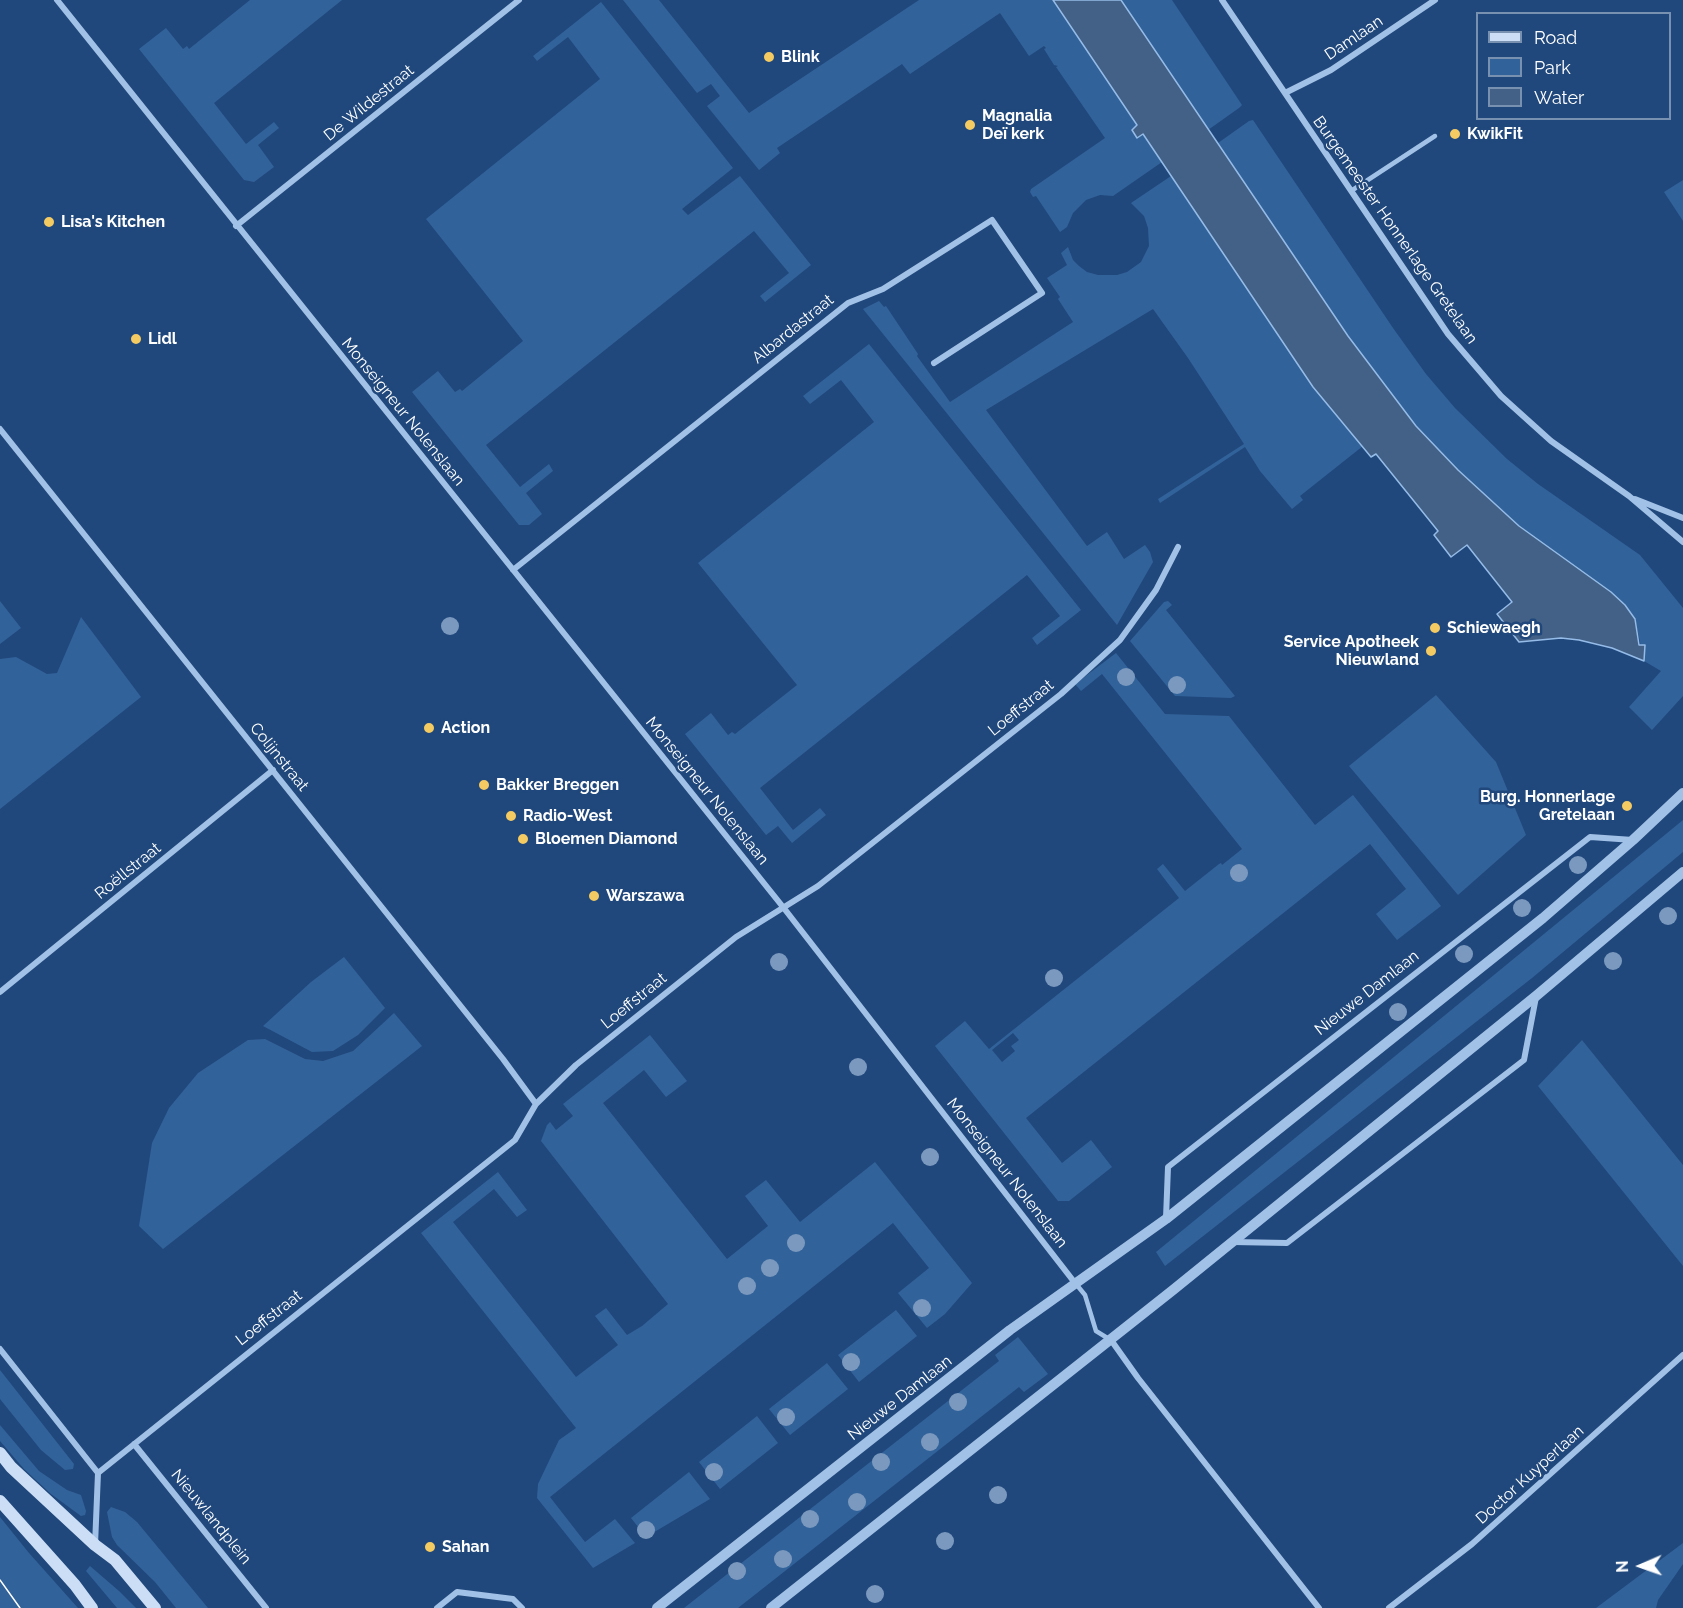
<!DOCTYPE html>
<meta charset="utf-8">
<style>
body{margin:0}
#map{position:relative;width:1683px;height:1608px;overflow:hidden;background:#20487c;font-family:Raleway,sans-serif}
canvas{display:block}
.legend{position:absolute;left:1476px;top:12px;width:195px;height:108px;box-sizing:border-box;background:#20487c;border:2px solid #7991b0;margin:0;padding:8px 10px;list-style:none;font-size:18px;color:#fff}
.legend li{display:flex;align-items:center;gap:12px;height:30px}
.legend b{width:30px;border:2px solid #7991b0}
.north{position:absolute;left:1611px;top:1536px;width:60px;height:60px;-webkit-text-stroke:4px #20487c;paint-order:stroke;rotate:268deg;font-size:16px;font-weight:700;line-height:24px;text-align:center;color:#fff}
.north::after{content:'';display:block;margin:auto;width:21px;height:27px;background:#fff;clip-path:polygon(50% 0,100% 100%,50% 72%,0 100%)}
</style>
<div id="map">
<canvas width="1683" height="1608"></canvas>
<ul class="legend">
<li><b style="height:8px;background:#ccdef5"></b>Road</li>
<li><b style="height:16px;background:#32629a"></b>Park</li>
<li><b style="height:16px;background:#436187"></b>Water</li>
</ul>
<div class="north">N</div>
</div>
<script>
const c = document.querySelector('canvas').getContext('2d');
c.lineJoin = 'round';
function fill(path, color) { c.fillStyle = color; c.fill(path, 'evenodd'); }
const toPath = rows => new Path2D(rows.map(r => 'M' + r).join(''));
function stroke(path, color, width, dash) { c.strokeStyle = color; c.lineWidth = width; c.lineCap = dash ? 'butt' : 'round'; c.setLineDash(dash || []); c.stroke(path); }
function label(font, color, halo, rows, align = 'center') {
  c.font = font + ' Raleway,sans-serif'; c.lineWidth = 5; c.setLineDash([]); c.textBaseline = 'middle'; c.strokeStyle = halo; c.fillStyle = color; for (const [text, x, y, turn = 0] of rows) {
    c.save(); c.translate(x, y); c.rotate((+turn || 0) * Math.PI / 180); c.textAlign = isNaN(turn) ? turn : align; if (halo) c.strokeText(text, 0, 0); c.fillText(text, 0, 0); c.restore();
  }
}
const green = toPath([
 [250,0,342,0,214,103,246,144,274,122,279,128,258,145,274,167,254,182,244,180,139,49,166,28,183,49,187,46,189,49],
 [623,0,659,0,749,113,919,0,1053,0,1138,126,1137,138,1143,134,1162,162,1113,196,1100,195,1086,200,1073,213,1067,227,1060,232,1036,196,1033,197,1030,192,1031,189,1105,138,1056,67,1058,66,1054,65,1044,49,1046,48,1044,46,1029,56,1000,13,910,74,902,64,777,148,780,153,759,170,707,106,720,96,711,84,697,93],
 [1121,0,1172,0,1242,105,1239,108,1208,130],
 [601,2,733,168,682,209,688,215,740,176,811,265,765,302,760,296,789,273,754,231,486,445,520,487,549,464,553,471,526,493,542,514,529,525,519,525,412,392,438,371,455,392,460,389,462,391,523,341,426,219,600,79,568,37,537,61,533,56],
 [1253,120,1393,328,1426,374,1455,408,1507,459,1538,484,1640,555,1683,608,1683,696,1652,730,1629,707,1661,671,1644,661,1635,619,1625,605,1611,592,1519,526,1458,470,1416,426,1383,384,1348,336,1218,143,1249,121],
 [1171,176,1313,387,1363,446,1300,496,1303,500,1292,509,1260,471,1245,447,1160,503,1158,499,1244,444,1188,358,1153,309,986,410,1087,546,1107,532,1124,559,1145,545,1150,552,1153,562,1117,625,863,309,879,301,884,307,886,306,918,354,917,356,950,402,1073,322,1058,299,1060,297,1047,278,1067,265,1061,253,1068,247,1073,260,1079,266,1087,272,1098,275,1117,275,1127,272,1141,262,1149,246,1148,228,1144,216,1131,203],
 [1683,180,1683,221,1664,192],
 [869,344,1081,610,1037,645,1032,638,1060,616,1027,575,760,788,793,830,820,808,826,815,792,843,778,826,766,835,685,734,711,713,728,735,732,732,735,734,797,685,698,563,874,422,841,380,810,404,803,396],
 [0,601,21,628,0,644],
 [1168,601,1172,605,1166,610,1235,696,1231,698,1175,696,1130,641,1164,602],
 [81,617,141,697,0,809,0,659,16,657,47,674,57,673],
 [1116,653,1165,714,1229,716,1315,825,1353,795,1441,906,1397,940,1376,914,1406,889,1370,844,1026,1118,1062,1163,1091,1140,1112,1167,1069,1201,1058,1201,935,1046,965,1021,989,1049,1179,898,1157,869,1163,864,1185,891,1219,864,1221,863,1222,865,1242,849,1102,674,1081,691,1075,684],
 [1013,1033,1019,1040,1011,1046,1015,1051,1002,1062,992,1050],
 [1436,695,1496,762,1526,835,1458,895,1349,766],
 [1683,820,1683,852,1532,978,1165,1266,1156,1252],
 [344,957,385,1008,358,1035,333,1051,312,1052,263,1026,311,982],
 [394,1013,422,1046,163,1249,139,1226,152,1143,169,1108,198,1073,248,1040,265,1039,305,1059,323,1061,353,1051],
 [650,1035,687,1081,666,1097,644,1070,603,1103,727,1259,768,1226,745,1196,766,1180,800,1222,875,1162,972,1283,945,1314,927,1328,898,1293,929,1268,893,1223,550,1497,585,1542,615,1519,635,1543,593,1568,537,1498,538,1484,559,1440,576,1428,421,1233,498,1172,527,1210,517,1217,494,1189,453,1222,576,1377,618,1345,595,1316,606,1308,627,1335,642,1326,668,1304,541,1141,547,1125,550,1122,556,1130,573,1116,563,1104],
 [1582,1040,1683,1165,1683,1266,1538,1086],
 [896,1310,917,1336,859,1382,838,1355],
 [1018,1337,1048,1374,1024,1392,1019,1387,738,1608,684,1608,999,1361,995,1355],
 [827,1363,848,1389,790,1435,769,1409],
 [0,1370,74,1464,73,1469,65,1470,41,1450,0,1399],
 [757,1416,778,1443,720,1489,699,1462],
 [0,1425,39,1471,67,1490,81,1495,86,1511,85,1515,81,1516,51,1494,24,1469,0,1441],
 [689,1472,710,1499,646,1537,631,1518],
 [111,1507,125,1512,137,1522,208,1608,176,1608,155,1582,117,1545,112,1537,107,1512],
 [0,1517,29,1553,78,1608,0,1608],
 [1683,1543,1683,1564,1658,1600,1656,1608,1596,1608],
 [90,1566,119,1591,136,1608,117,1608,86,1571]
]);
const water = toPath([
 [1053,0,1121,0,1348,336,1416,426,1458,470,1519,526,1611,592,1625,605,1635,619,1639,645,1645,645,1644,661,1612,648,1579,640,1561,638,1519,642,1497,614,1512,602,1467,545,1451,557,1434,535,1438,531,1376,454,1371,457,1313,387,1143,134,1137,138,1132,130,1137,125,1053,0]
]);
const service = toPath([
 [1351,191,1435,136],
 [1076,1284,1085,1295,1096,1331,1109,1339]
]);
const minor = toPath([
 [57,0,783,907,1075,1283],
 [1222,0,1448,334,1501,396,1551,441,1629,496,1683,542],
 [1285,93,1331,70,1435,0],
 [236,226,519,0],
 [0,429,503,1059,536,1104],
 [1635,499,1683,518],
 [513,570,848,303,883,289,992,220,1042,293,934,363],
 [0,992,273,770],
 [1166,1218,1168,1167,1590,837,1633,840],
 [1233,1242,1287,1243,1524,1060,1536,997],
 [1111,1340,1138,1378,1319,1608],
 [0,1349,98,1473,95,1545],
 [134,1444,266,1608],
 [98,1473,515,1140,536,1104,576,1065,736,937,818,886,1061,694,1120,640,1156,590,1178,547],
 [437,1608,457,1592,513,1599,522,1608],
 [1389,1608,1472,1544,1683,1355]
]);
const tertiary = toPath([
 [657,1608,1010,1330,1166,1219,1543,918,1633,840,1683,793],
 [771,1608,1173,1290,1536,996,1683,872]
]);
const secondary = toPath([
 [0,1453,11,1467,95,1545,115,1560,155,1608],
 [0,1501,75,1585,92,1608]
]);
const tram = toPath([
 [0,1580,20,1608]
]);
const trees = [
 [450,626],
 [1126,677],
 [1177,685],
 [1578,865],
 [1239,873],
 [1522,908],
 [1668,916],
 [1464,954],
 [1613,961],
 [779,962],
 [1054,978],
 [1398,1012],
 [858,1067],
 [930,1157],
 [796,1243],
 [770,1268],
 [747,1286],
 [922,1308],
 [851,1362],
 [958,1402],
 [786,1417],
 [930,1442],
 [881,1462],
 [714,1472],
 [998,1495],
 [857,1502],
 [810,1519],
 [646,1530],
 [945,1541],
 [783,1559],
 [737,1571],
 [875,1594]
];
const markers = [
 [769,57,6,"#f4ca62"],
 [970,125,6,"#f4ca62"],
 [1455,134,6,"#f4ca62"],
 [49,222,6,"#f4ca62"],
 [136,339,6,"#f4ca62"],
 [1435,628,6,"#f4ca62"],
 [1431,651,6,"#f4ca62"],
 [429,728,6,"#f4ca62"],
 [484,785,6,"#f4ca62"],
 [1627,806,6,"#f4ca62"],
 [511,816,6,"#f4ca62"],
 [523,839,6,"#f4ca62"],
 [594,896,6,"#f4ca62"],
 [430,1547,6,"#f4ca62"]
];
const streetNames = [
 ["Damlaan",1354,38,-34],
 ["De Wildestraat",369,103,-39],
 ["Burgemeester Honnerlage Gretelaan",1395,230,55],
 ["Albardastraat",793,329,-39],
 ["Monseigneur Nolenslaan",403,412,51],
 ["Loeffstraat",1021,708,-39],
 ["Colijnstraat",279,757,51],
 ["Monseigneur Nolenslaan",707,791,51],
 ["Roëllstraat",128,871,-39],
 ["Nieuwe Damlaan",1367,993,-38],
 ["Loeffstraat",634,1001,-39],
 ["Monseigneur Nolenslaan",1007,1173,52],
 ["Loeffstraat",269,1318,-38],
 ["Nieuwe Damlaan",900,1398,-38],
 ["Doctor Kuyperlaan",1530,1475,-42],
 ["Nieuwlandplein",211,1517,51]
];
const poiNames = [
 ["Blink",781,57],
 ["Magnalia",982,116],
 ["Deï kerk",982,134],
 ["KwikFit",1467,134],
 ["Lisa's Kitchen",61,222],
 ["Lidl",148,339],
 ["Schiewaegh",1447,628],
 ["Service Apotheek",1419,642,"right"],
 ["Nieuwland",1419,660,"right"],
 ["Action",441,728],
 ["Bakker Breggen",496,785],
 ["Burg. Honnerlage",1615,797,"right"],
 ["Gretelaan",1615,815,"right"],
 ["Radio-West",523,816],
 ["Bloemen Diamond",535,839],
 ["Warszawa",606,896],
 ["Sahan",442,1547]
];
fill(green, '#32629a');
fill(water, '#436187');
stroke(water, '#95bce8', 1.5);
stroke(service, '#a2c1e6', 4.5);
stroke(minor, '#a2c1e6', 6);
stroke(tertiary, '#a2c1e6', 10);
stroke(secondary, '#ccdef5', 12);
stroke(tram, '#fff', 1.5);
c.fillStyle = '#7b99bf';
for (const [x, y] of trees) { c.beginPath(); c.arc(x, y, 9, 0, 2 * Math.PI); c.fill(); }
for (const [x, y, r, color] of markers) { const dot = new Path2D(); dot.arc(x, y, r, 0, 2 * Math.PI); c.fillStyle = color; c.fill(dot); stroke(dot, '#20487c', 2); }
label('16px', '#fff', '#20487c', streetNames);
label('bold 16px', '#fff', '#20487c', poiNames, 'left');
</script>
